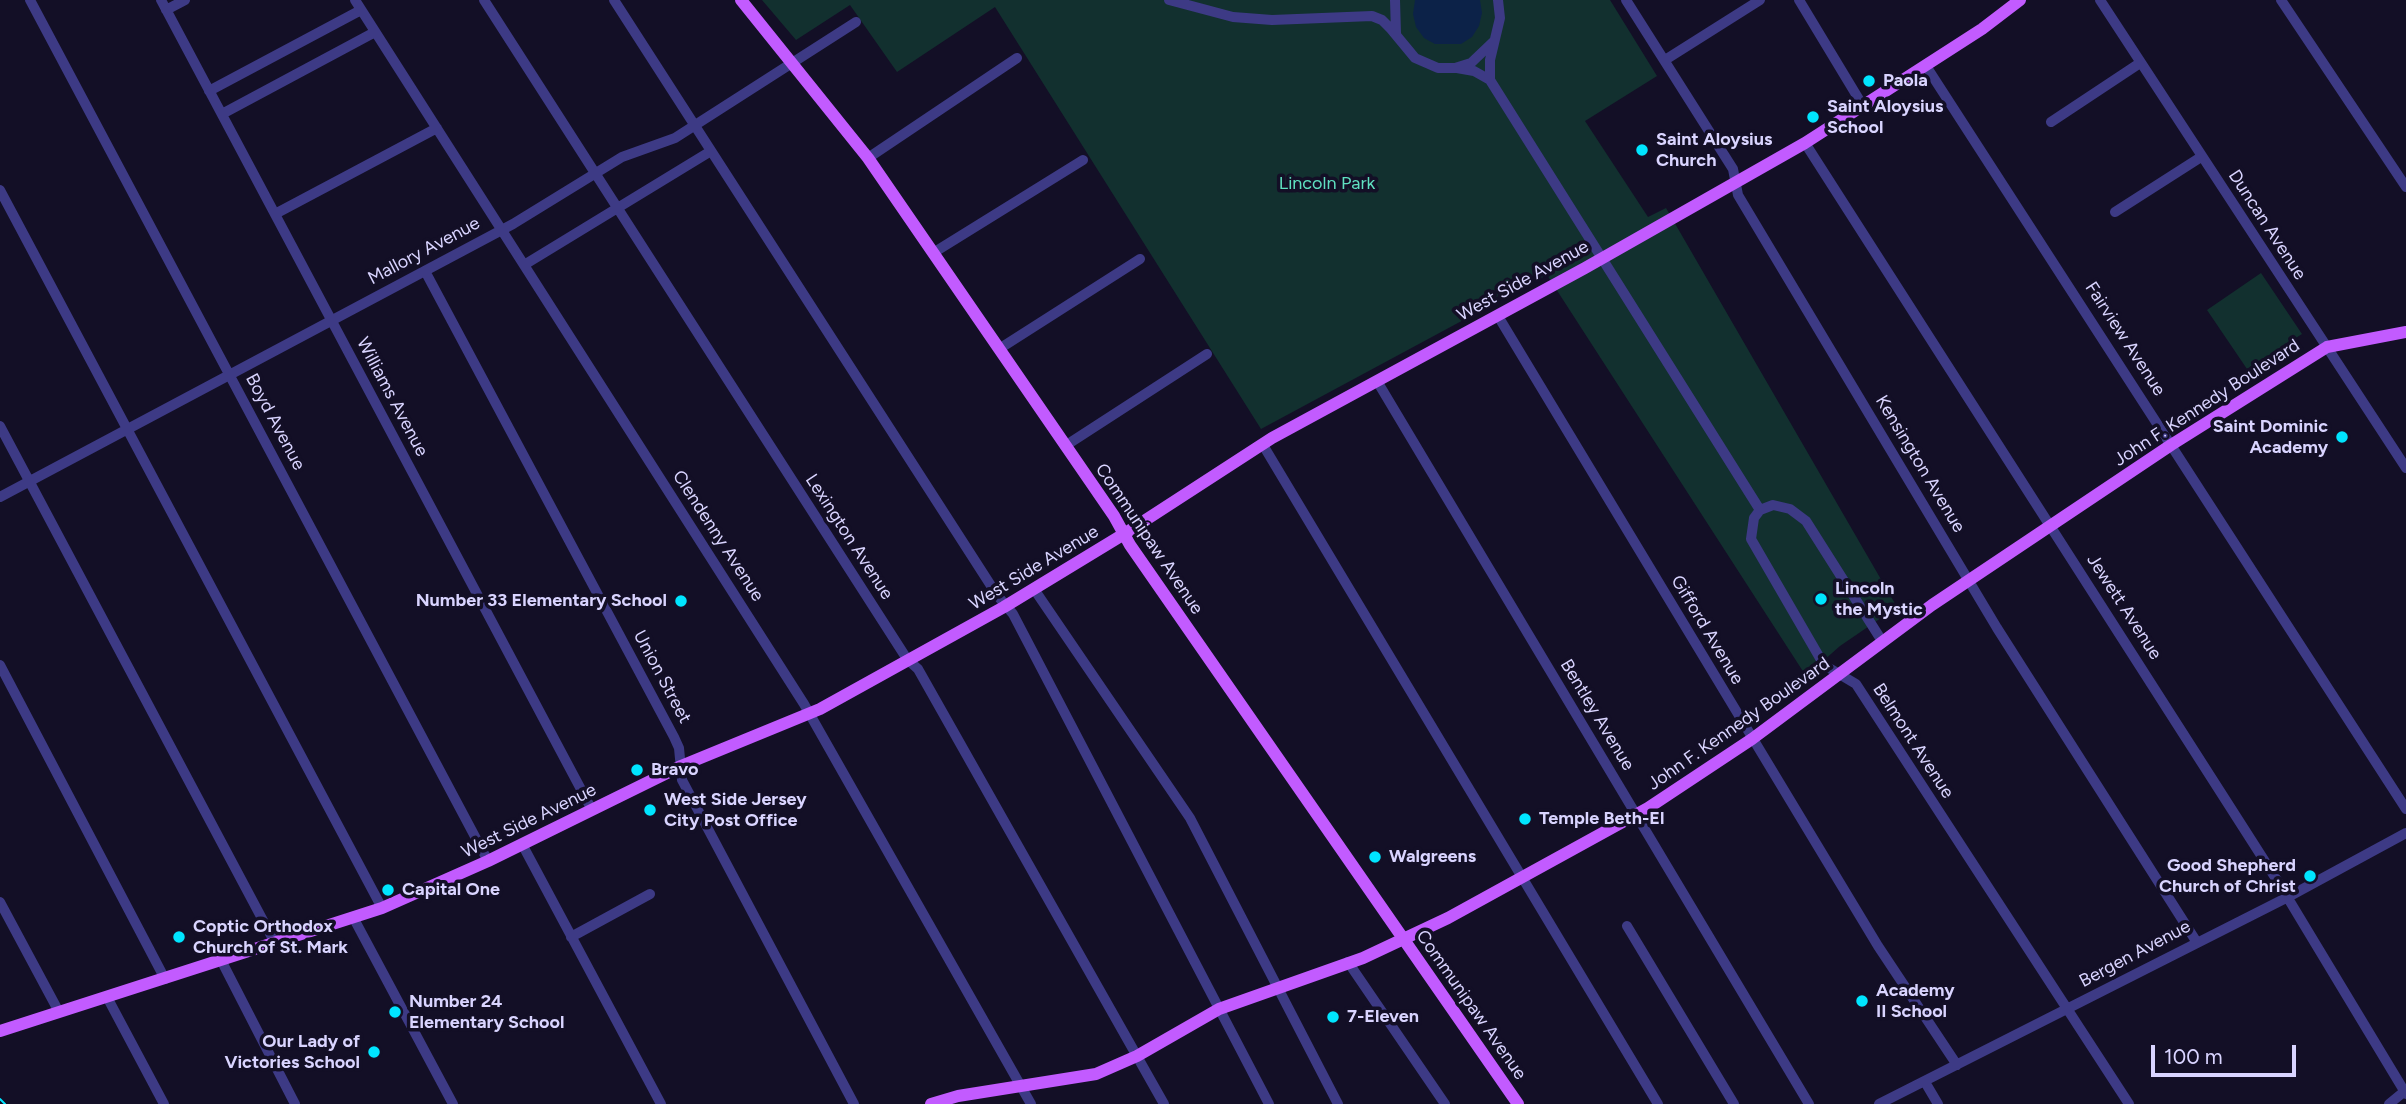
<!DOCTYPE html>
<style>
body{margin:0}
#map{position:relative;width:2406px;height:1104px;overflow:hidden;background:#130f26;font-family:Figtree,sans-serif}
canvas{display:block}
.scale{position:absolute;left:2151px;top:1045px;width:145px;height:32px;box-sizing:border-box;border:4px solid #d9d4ff;border-top:0;padding-left:9px;font-size:21px;line-height:24px;white-space:nowrap;color:#d9d4ff;-webkit-text-stroke:5px #130f26;paint-order:stroke}
</style>
<div id="map">
<canvas width="2406" height="1104"></canvas>
<div class="scale">100 m</div>
</div>
<script>
const c = document.querySelector('canvas').getContext('2d');
c.lineJoin = 'round';
function fill(path, color) { c.fillStyle = color; c.fill(path, 'evenodd'); }
const toPath = rows => new Path2D(rows.map(r => 'M' + r).join(''));
function stroke(path, color, width, dash) { c.strokeStyle = color; c.lineWidth = width; c.lineCap = dash ? 'butt' : 'round'; c.setLineDash(dash || []); c.stroke(path); }
function label(font, color, halo, rows, align = 'center') {
  c.font = font + ' Figtree,sans-serif'; c.lineWidth = 7; c.setLineDash([]); c.textBaseline = 'middle'; c.strokeStyle = halo; c.fillStyle = color; for (const [text, x, y, turn = 0] of rows) {
    c.save(); c.translate(x, y); c.rotate((+turn || 0) * Math.PI / 180); c.textAlign = isNaN(turn) ? turn : align; if (halo) c.strokeText(text, 0, 0); c.fillText(text, 0, 0); c.restore();
  }
}
const green = toPath([
 [762,0,1610,0,1657,76,1585,121,1648,217,1666,208,1897,607,1840,646,1806,676,1547,275,1261,429,995,7,897,72,850,5,796,40],
 [2261,273,2302,334,2247,369,2207,310]
]);
const water = toPath([
 [1415,0,1480,0,1482,13,1479,26,1472,37,1461,44,1435,44,1424,38,1416,27,1413,14]
]);
const minor = toPath([
 [30,0,488,861],
 [161,0,592,810],
 [355,0,804,704,1031,1104],
 [484,0,907,659,918,669,1164,1104],
 [614,0,997,595,1013,614,1269,1104],
 [1169,0,1233,17,1272,20,1372,16,1382,20,1391,29,1415,58,1438,68,1455,68,1471,63,1493,42],
 [1395,0,1396,33],
 [1498,0,1500,18,1490,60,1490,80,1760,510],
 [1626,0,1733,169,1738,195,1997,628,2196,941],
 [1799,0,1863,106],
 [2100,0,2406,468],
 [2281,0,2406,187],
 [166,10,185,0],
 [1665,60,1760,0],
 [1926,66,2406,809],
 [1457,68,1474,71,1490,80],
 [209,91,361,10],
 [222,114,375,32],
 [2051,122,2140,63],
 [1805,143,2280,885,2406,1094],
 [868,158,1017,58],
 [0,190,382,908],
 [2115,212,2201,157],
 [275,214,437,128],
 [933,253,1083,160],
 [524,265,711,151],
 [425,271,674,737,679,748,682,780,854,1104],
 [1498,316,1878,946,1957,1065],
 [999,349,1140,259],
 [1377,381,1809,1104],
 [0,426,275,943],
 [1263,445,1658,1104],
 [1065,446,1207,354],
 [0,497,513,224,622,157,675,138,856,22],
 [1760,510,1754,518,1751,539,1824,665,1856,684,2129,1104],
 [1760,510,1773,505,1790,509,1806,521,1882,641],
 [1034,589,1190,818,1338,1104],
 [0,665,165,979],
 [522,844,661,1104],
 [0,902,59,1012],
 [353,917,453,1104],
 [1627,926,1734,1104],
 [571,937,650,894],
 [221,960,295,1104],
 [1348,962,1445,1104],
 [107,997,164,1104],
 [1925,1082,1938,1104],
 [1879,1104,2288,897,2406,833],
 [2389,1104,2406,1090]
]);
const major = toPath([
 [741,0,868,158,1114,516,1130,545,1518,1104],
 [0,1031,382,908,488,861,681,766,820,709,1004,607,1124,534,1272,438,1585,268,1805,143,1982,29,2020,0],
 [931,1104,958,1096,1096,1074,1137,1056,1219,1009,1363,958,1448,918,1648,808,1752,739,1932,605,2171,445,2327,347,2406,332]
]);
const tram = toPath([
 [0,1099,5,1104]
]);
const markers = [
 [1869,81,7,"#00e5ff"],
 [1813,117,7,"#00e5ff"],
 [1642,150,7,"#00e5ff"],
 [2342,437,7,"#00e5ff"],
 [1821,599,7,"#00e5ff"],
 [681,601,7,"#00e5ff"],
 [637,770,7,"#00e5ff"],
 [650,810,7,"#00e5ff"],
 [1525,819,7,"#00e5ff"],
 [1375,857,7,"#00e5ff"],
 [2310,876,7,"#00e5ff"],
 [388,890,7,"#00e5ff"],
 [179,937,7,"#00e5ff"],
 [1862,1001,7,"#00e5ff"],
 [395,1012,7,"#00e5ff"],
 [1333,1017,7,"#00e5ff"],
 [374,1052,7,"#00e5ff"]
];
const poiNames = [
 ["Paola",1883,81],
 ["Saint Aloysius",1827,107],
 ["School",1827,128],
 ["Saint Aloysius",1656,140],
 ["Church",1656,161],
 ["Saint Dominic",2328,427,"right"],
 ["Academy",2328,448,"right"],
 ["Lincoln",1835,589],
 ["the Mystic",1835,610],
 ["Number 33 Elementary School",667,601,"right"],
 ["Bravo",651,770],
 ["West Side Jersey",664,800],
 ["City Post Office",664,821],
 ["Temple Beth-El",1539,819],
 ["Walgreens",1389,857],
 ["Good Shepherd",2296,866,"right"],
 ["Church of Christ",2296,887,"right"],
 ["Capital One",402,890],
 ["Coptic Orthodox",193,927],
 ["Church of St. Mark",193,948],
 ["Academy",1876,991],
 ["II School",1876,1012],
 ["Number 24",409,1002],
 ["Elementary School",409,1023],
 ["7-Eleven",1347,1017],
 ["Our Lady of",360,1042,"right"],
 ["Victories School",360,1063,"right"]
];
const parkNames = [
 ["Lincoln Park",1327,184]
];
const streetNames = [
 ["Duncan Avenue",2267,225,57],
 ["Mallory Avenue",424,251,-28],
 ["West Side Avenue",1523,281,-29],
 ["Fairview Avenue",2125,339,57],
 ["Williams Avenue",392,397,62],
 ["John F. Kennedy Boulevard",2207,403,-33],
 ["Boyd Avenue",275,422,62],
 ["Kensington Avenue",1920,464,59],
 ["Clendenny Avenue",718,536,57],
 ["Lexington Avenue",849,537,57],
 ["Communipaw Avenue",1149,539,56],
 ["West Side Avenue",1034,568,-31],
 ["Jewett Avenue",2124,607,57],
 ["Gifford Avenue",1707,630,59],
 ["Union Street",662,677,62],
 ["Bentley Avenue",1597,715,59],
 ["John F. Kennedy Boulevard",1739,724,-35],
 ["Belmont Avenue",1913,741,57],
 ["West Side Avenue",529,821,-26],
 ["Bergen Avenue",2135,954,-28],
 ["Communipaw Avenue",1471,1005,55]
];
fill(green, '#12302f');
fill(water, '#0c2248');
stroke(minor, '#3d3a85', 10);
stroke(major, '#c25bff', 12);
stroke(tram, '#00e5ff', 2);
for (const [x, y, r, color] of markers) { const dot = new Path2D(); dot.arc(x, y, r, 0, 2 * Math.PI); c.fillStyle = color; c.fill(dot); stroke(dot, '#130f26', 2.5); }
label('bold 18px', '#d9d4ff', '#130f26', poiNames, 'left');
label('18px', '#5fe0c0', '#130f26', parkNames);
label('18px', '#d9d4ff', '#130f26', streetNames);
</script>
